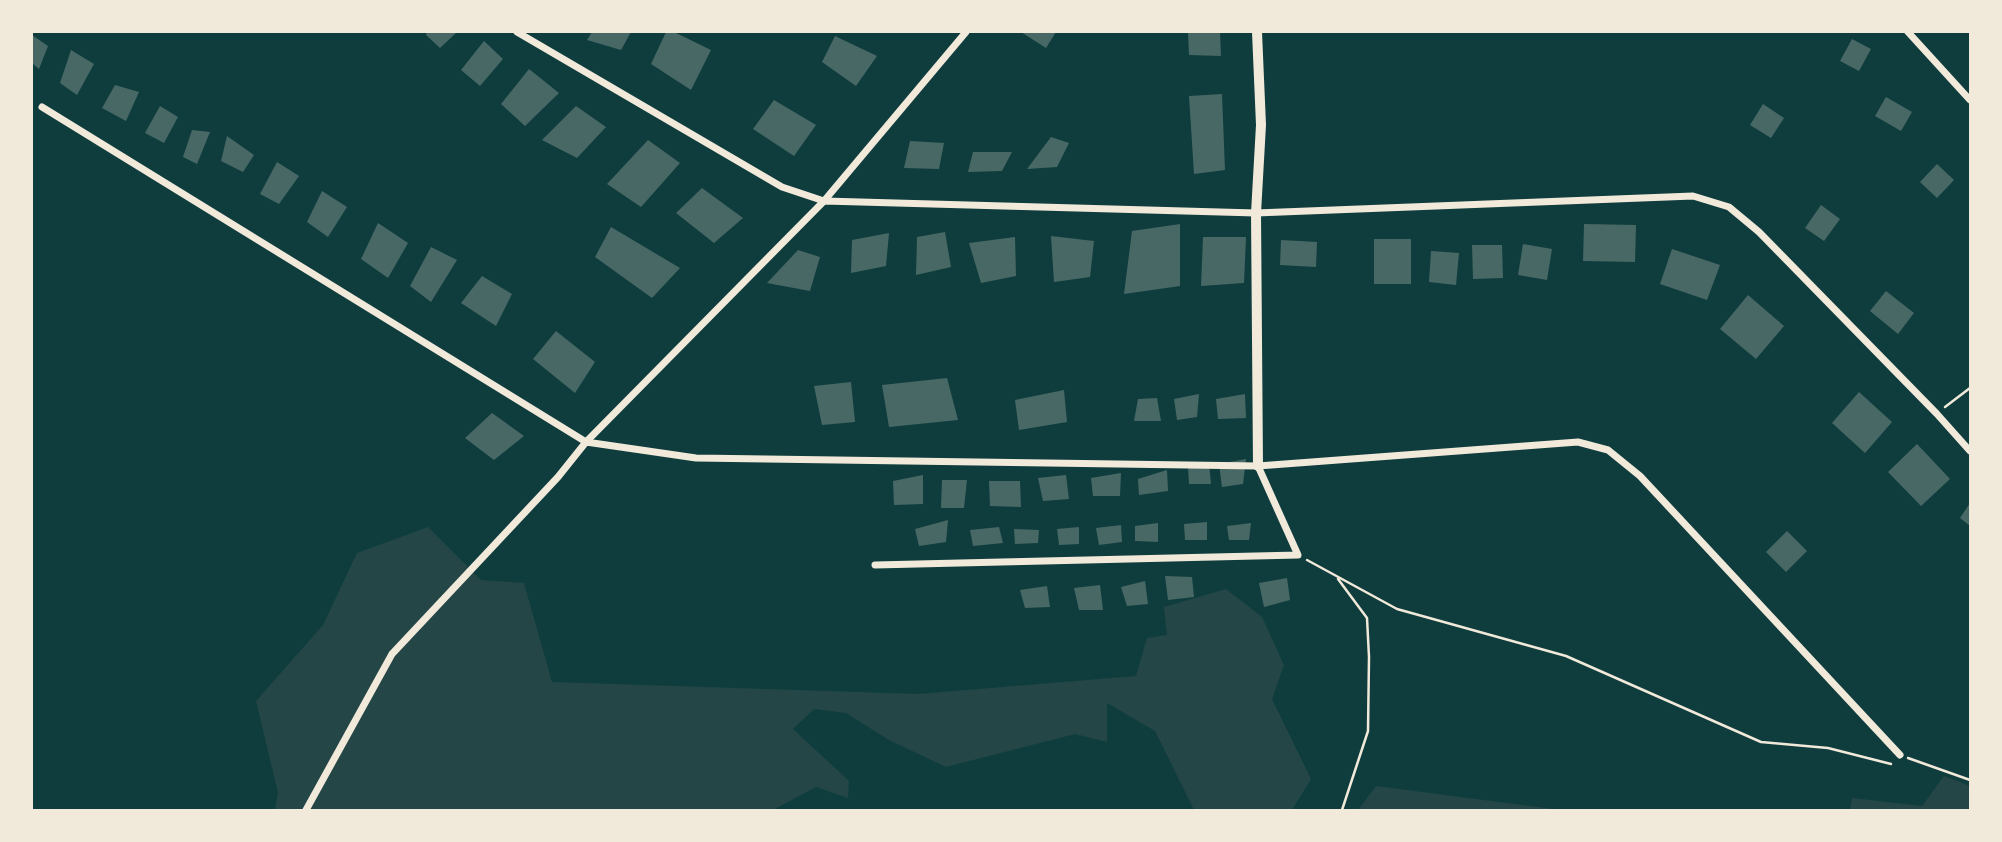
<!DOCTYPE html>
<style>
body{margin:0}
#map{position:relative;width:2002px;height:842px;overflow:hidden;background:#0f3d3e;font-family:Rubik,sans-serif}
canvas{display:block}
.frame{position:absolute;inset:0;border:33px solid #f1e9da;pointer-events:none}
</style>
<div id="map">
<canvas width="2002" height="842"></canvas>
<div class="frame"></div>
</div>
<script>
const c = document.querySelector('canvas').getContext('2d');
c.lineJoin = 'round';
function fill(path, color) { c.fillStyle = color; c.fill(path, 'evenodd'); }
const toPath = rows => new Path2D(rows.map(r => 'M' + r).join(''));
function stroke(path, color, width, dash) { c.strokeStyle = color; c.lineWidth = width; c.lineCap = dash ? 'butt' : 'round'; c.setLineDash(dash || []); c.stroke(path); }
const green = toPath([
 [428,527,481,580,524,583,552,682,918,694,1136,676,1147,638,1167,635,1164,607,1226,589,1262,617,1284,665,1272,699,1311,779,1292,810,1194,810,1155,731,1107,703,1107,742,1075,734,946,767,889,740,846,713,814,709,793,729,849,781,848,798,816,787,773,810,275,810,278,793,256,701,323,625,357,553],
 [1944,776,1970,786,1970,810,1850,810,1852,798,1922,806],
 [1376,786,1561,810,1358,810]
]);
const building = toPath([
 [427,32,457,32,440,48,426,35],
 [592,32,631,32,621,50,587,40],
 [666,32,674,32,711,50,691,90,651,64],
 [1021,32,1056,32,1046,48],
 [1188,32,1220,32,1221,56,1189,55],
 [32,35,48,46,39,69,32,63],
 [835,36,877,56,856,86,822,62],
 [1852,39,1871,49,1859,71,1840,61],
 [484,41,503,59,480,86,461,70],
 [71,50,94,64,77,95,60,83],
 [529,69,559,93,525,126,501,104],
 [115,85,139,92,126,121,102,108],
 [1222,94,1225,170,1194,174,1189,96],
 [1886,97,1912,112,1901,131,1875,116],
 [774,100,816,125,794,156,753,129],
 [1763,104,1784,118,1771,138,1750,125],
 [160,106,178,117,164,143,145,133],
 [576,106,606,127,577,158,542,140],
 [192,130,210,132,197,164,183,157],
 [227,136,254,155,243,172,221,161],
 [1051,137,1069,143,1057,167,1027,169],
 [648,140,680,163,641,207,607,184],
 [910,141,944,143,939,169,904,168],
 [973,152,1012,152,1002,171,968,172],
 [277,162,299,176,279,204,260,194],
 [1937,164,1954,180,1937,198,1920,182],
 [702,188,743,218,714,243,676,213],
 [322,191,347,207,328,237,307,222],
 [1821,205,1840,219,1824,241,1805,228],
 [378,223,408,243,388,278,361,259],
 [1180,224,1180,286,1124,294,1132,231],
 [1584,224,1636,225,1635,262,1583,261],
 [611,227,680,268,652,298,595,257],
 [945,232,951,267,916,275,917,237],
 [889,233,886,266,851,273,852,240],
 [1051,236,1094,241,1090,277,1054,282],
 [1015,237,1016,276,981,283,969,243],
 [1203,237,1246,237,1244,283,1201,286],
 [1374,239,1411,239,1411,284,1374,284],
 [1281,240,1317,242,1316,267,1280,265],
 [1523,244,1552,249,1547,280,1518,275],
 [1472,245,1502,245,1503,278,1473,279],
 [431,247,457,260,431,302,410,286],
 [1672,249,1720,265,1707,300,1660,284],
 [798,250,820,257,810,291,767,283],
 [1431,251,1459,253,1456,285,1429,282],
 [482,276,512,294,496,326,461,303],
 [1886,291,1914,313,1898,334,1870,311],
 [1748,295,1784,326,1756,359,1720,329],
 [556,331,595,362,575,393,533,359],
 [947,378,958,420,889,427,882,385],
 [851,382,855,422,822,425,814,386],
 [1064,390,1067,422,1019,430,1015,400],
 [1859,392,1892,422,1865,453,1832,423],
 [1199,394,1197,417,1177,420,1174,399],
 [1245,394,1246,418,1218,419,1216,399],
 [1157,398,1161,421,1134,421,1138,399],
 [492,413,524,436,494,460,465,438],
 [1917,444,1950,479,1921,506,1888,472],
 [1246,459,1243,484,1222,487,1219,464],
 [1209,463,1211,484,1189,484,1188,466],
 [1167,470,1168,491,1139,495,1138,479],
 [1121,473,1120,496,1093,496,1091,478],
 [923,475,923,504,894,505,893,481],
 [1066,475,1069,499,1043,501,1038,478],
 [942,480,967,480,964,508,941,508],
 [989,481,1020,481,1021,507,990,506],
 [1970,503,1970,526,1960,518],
 [948,520,946,542,919,546,915,529],
 [1207,522,1207,540,1185,540,1184,524],
 [1158,523,1158,542,1135,541,1135,526],
 [1251,523,1249,540,1229,540,1227,526],
 [1121,525,1122,542,1099,545,1096,528],
 [999,527,1003,543,973,546,970,530],
 [1079,527,1079,544,1059,545,1057,529],
 [1014,529,1039,530,1038,543,1015,544],
 [1787,531,1807,551,1786,572,1766,552],
 [1165,576,1192,577,1194,597,1168,600],
 [1287,578,1290,600,1264,607,1259,583],
 [1145,581,1148,604,1127,606,1121,587],
 [1100,585,1103,610,1079,610,1074,588],
 [1047,586,1050,607,1025,608,1020,590]
]);
const path = toPath([
 [1945,407,1970,388],
 [1307,560,1397,609,1566,656,1761,742,1828,748,1891,764],
 [1338,579,1367,618,1369,657,1368,731,1342,810],
 [1908,758,1970,780]
]);
const minor = toPath([
 [517,32,782,187,824,201,1256,213,1693,196,1729,207,1759,232,1937,414,1970,451],
 [1908,32,1970,100],
 [42,107,586,442,696,458,1258,466,1578,442,1608,450,1640,476,1900,755],
 [875,565,1298,555,1258,466],
 [306,810,392,654,558,477,586,442,824,201,966,32]
]);
const tertiary = toPath([
 [1257,32,1261,125,1256,213,1258,466]
]);
fill(green, '#244646');
fill(building, '#486865');
stroke(path, '#f1e9da', 2.5);
stroke(minor, '#f1e9da', 7);
stroke(tertiary, '#f1e9da', 10);
</script>
